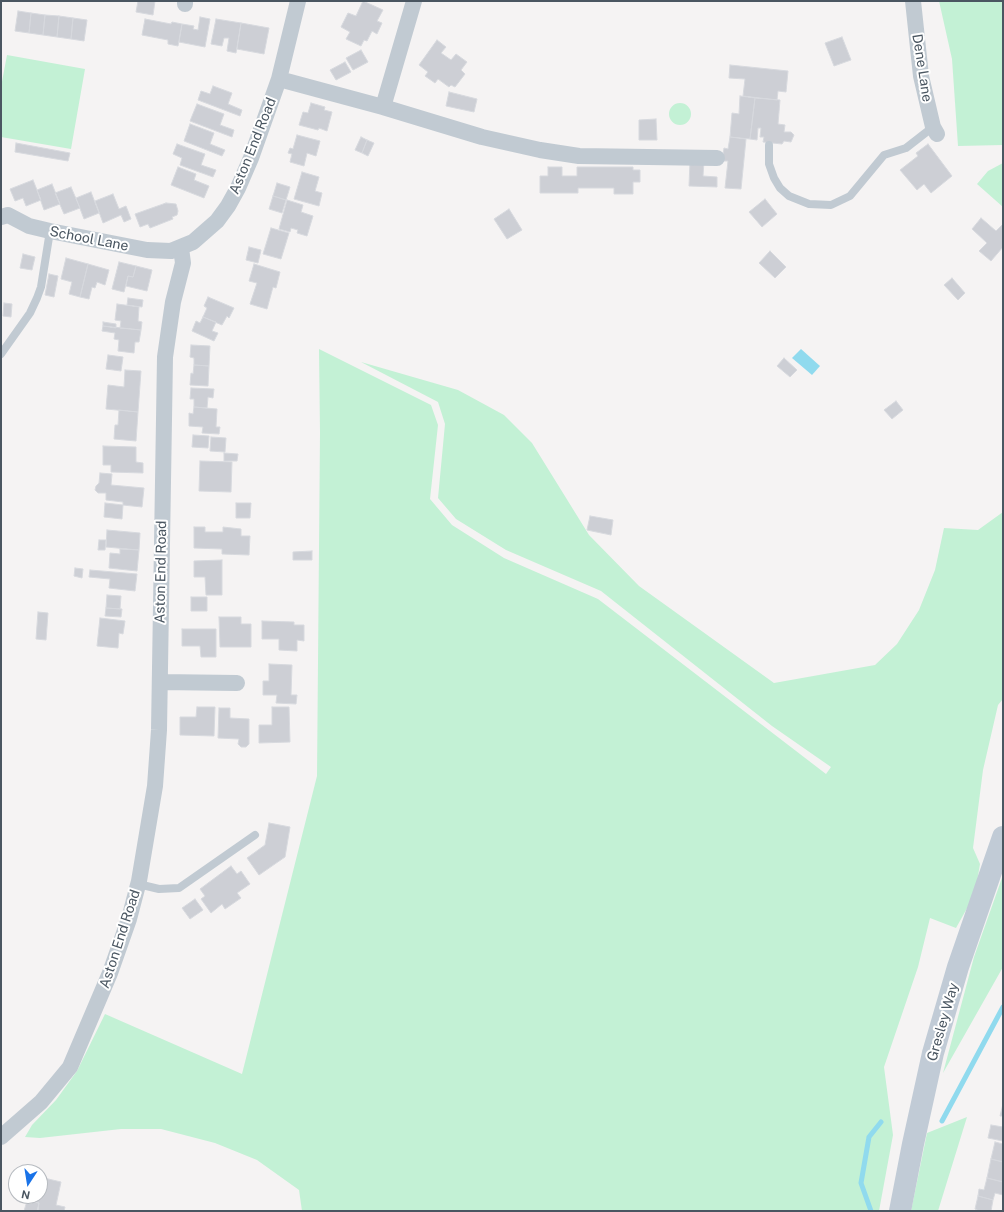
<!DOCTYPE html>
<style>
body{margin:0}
#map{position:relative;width:1004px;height:1212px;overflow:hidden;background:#f5f3f3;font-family:"Public Sans",sans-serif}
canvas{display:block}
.frame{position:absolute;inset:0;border:2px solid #4a5661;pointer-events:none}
.north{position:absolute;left:8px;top:1164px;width:40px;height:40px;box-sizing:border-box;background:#fff;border:1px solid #b7bbc0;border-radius:50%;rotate:192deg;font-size:11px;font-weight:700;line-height:16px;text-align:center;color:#4a5661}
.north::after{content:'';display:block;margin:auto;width:14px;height:18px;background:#1a73e8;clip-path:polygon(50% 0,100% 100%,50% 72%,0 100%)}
</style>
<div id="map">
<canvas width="1004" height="1212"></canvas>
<div class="frame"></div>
<div class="north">N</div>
</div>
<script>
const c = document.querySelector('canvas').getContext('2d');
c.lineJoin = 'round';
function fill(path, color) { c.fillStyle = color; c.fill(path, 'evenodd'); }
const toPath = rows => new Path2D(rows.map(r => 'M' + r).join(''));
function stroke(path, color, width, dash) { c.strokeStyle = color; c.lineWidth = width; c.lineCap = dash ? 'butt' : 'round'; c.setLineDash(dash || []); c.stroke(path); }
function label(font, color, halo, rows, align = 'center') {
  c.font = font + ' "Public Sans",sans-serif'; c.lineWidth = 4; c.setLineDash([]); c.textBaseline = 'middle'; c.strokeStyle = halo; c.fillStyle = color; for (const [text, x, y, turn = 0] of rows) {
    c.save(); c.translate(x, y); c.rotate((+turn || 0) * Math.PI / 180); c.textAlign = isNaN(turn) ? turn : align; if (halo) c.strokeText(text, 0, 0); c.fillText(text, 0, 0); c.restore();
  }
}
const green = toPath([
 [939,1,1003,1,1003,145,958,146,952,59],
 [7,55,85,69,71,149,1,137,1,87],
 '669 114a11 11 0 1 1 22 0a11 11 0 1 1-22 0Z',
 [1003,163,1003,207,977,184,988,171],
 [319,349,431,405,438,425,430,499,452,525,504,558,598,599,826,774,831,767,772,726,601,591,506,550,456,519,438,498,445,424,438,402,361,362,458,390,504,415,532,443,589,535,639,586,774,683,875,665,897,644,919,610,935,570,944,528,978,530,1003,512,1003,699,998,705,983,770,973,848,980,864,975,894,956,928,930,918,918,967,884,1067,893,1135,879,1211,302,1211,299,1190,257,1160,215,1143,161,1129,121,1129,40,1138,25,1137,32,1125,56,1100,77,1071,105,1014,242,1074,317,776,320,433],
 [1003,875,1003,967,943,1073,974,957],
 [967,1117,938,1211,911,1211,927,1133]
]);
const water = toPath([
 [801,349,820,366,812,375,792,358]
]);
const stream = toPath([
 [942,1121,1003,1007],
 [871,1211,861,1183,869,1137,881,1122]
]);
const building = toPath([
 [138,1,155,1,153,15,136,12,138,1],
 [363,1,383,10,377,21,382,23,377,34,372,31,367,41,364,40,361,46,346,39,350,32,341,27,348,13,356,16,363,1],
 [18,11,31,13,29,33,15,31,18,11],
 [31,13,45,15,43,35,29,33,31,13],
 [45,15,59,16,57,37,43,35,45,15],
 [59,16,73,18,71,39,57,37,59,16],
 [200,17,210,19,205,47,179,42,182,24,194,26,193,29,198,30,200,17],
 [73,18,87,20,84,41,71,39,73,18],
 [145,19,171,24,172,22,182,24,178,46,168,44,168,40,142,35,145,19],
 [216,19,241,23,236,53,227,51,229,38,224,38,222,46,211,44,216,19],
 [241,23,269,28,264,54,237,49,241,23],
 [842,37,851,60,834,66,825,43,842,37],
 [437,40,446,47,441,53,451,60,456,54,467,62,461,70,465,74,455,87,451,85,449,87,438,79,435,83,425,76,428,72,419,65,437,40],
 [361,50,368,62,353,70,346,58,361,50],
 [345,62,351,72,336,80,330,70,345,62],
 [730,65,788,71,786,92,778,91,777,100,743,96,745,79,729,78,730,65],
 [213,86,232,93,228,104,242,110,240,116,198,100,201,91,210,94,213,86],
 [449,92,477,99,474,112,446,106,449,92],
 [740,96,755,98,750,139,730,137,732,113,739,114,740,96],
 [755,98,780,100,778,124,785,125,784,132,791,132,794,135,791,142,784,141,782,144,763,142,764,137,760,137,761,128,758,128,757,140,750,139,755,98],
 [311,103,325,107,324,110,332,112,327,131,319,128,318,130,299,125,303,112,308,113,311,103],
 [197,104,224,114,220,125,234,130,232,137,190,121,197,104],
 [656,119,657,140,639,140,639,120,656,119],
 [190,124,214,133,210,144,225,150,222,156,184,141,190,124],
 [297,135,320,141,316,156,307,153,304,166,290,162,292,154,288,153,290,148,293,149,297,135],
 [361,137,367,140,362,153,355,150,361,137],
 [730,137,746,139,741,189,725,188,728,161,722,161,724,148,728,149,730,137],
 [367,140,374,143,368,156,362,153,367,140],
 [16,143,70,153,68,161,15,152,16,143],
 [177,144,205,154,201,165,216,170,213,177,180,165,182,158,173,154,177,144],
 [928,144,952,176,931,193,924,184,917,190,900,170,918,156,916,153,928,144],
 [690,161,704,161,703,176,717,177,717,187,689,186,690,161],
 [178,167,196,174,194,180,209,186,204,198,171,185,178,167],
 [548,167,562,167,562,176,577,176,577,167,633,167,633,170,640,170,640,182,633,182,633,194,614,194,614,188,578,188,578,193,540,193,540,176,548,176,548,167],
 [302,172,319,177,315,191,322,193,319,206,294,199,302,172],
 [33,180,41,200,26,206,23,198,15,201,10,189,33,180],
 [277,183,290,187,286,200,273,196,277,183],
 [52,184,60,204,44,210,37,190,52,184],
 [71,187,80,208,64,214,55,193,71,187],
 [91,192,99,213,84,219,76,198,91,192],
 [113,194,119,209,126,206,131,219,124,222,121,215,103,223,95,201,113,194],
 [273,196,286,200,282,213,269,209,273,196],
 [765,199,777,214,762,227,749,212,765,199],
 [287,200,303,205,301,212,313,216,307,236,297,233,298,230,291,228,290,232,279,229,287,200],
 [166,203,176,204,178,211,177,215,172,217,173,219,150,228,148,224,140,227,135,214,166,203],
 [509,209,522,230,507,239,494,219,509,209],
 [981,218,996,231,1003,224,1003,247,991,261,979,251,987,243,972,229,981,218],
 [271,228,289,233,281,259,263,254,271,228],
 [249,247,261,250,258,263,246,260,249,247],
 [770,251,786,267,775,278,759,263,770,251],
 [23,254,35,257,32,270,20,268,23,254],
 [66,258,88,264,80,297,69,294,72,282,61,279,66,258],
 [119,262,136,266,133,277,128,276,124,292,112,289,119,262],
 [88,264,109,270,105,285,97,282,95,288,92,287,89,299,80,297,88,264],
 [254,264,280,272,276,288,273,287,267,309,250,304,257,283,249,281,254,264],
 [136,266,152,270,147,291,126,286,128,276,133,277,136,266],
 [49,274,58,276,54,297,45,295,49,274],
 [952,278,965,293,958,300,944,285,952,278],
 [208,297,234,308,229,318,227,316,222,325,203,317,207,308,204,306,208,297],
 [128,298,143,300,142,307,127,305,128,298],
 [4,303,12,304,11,317,3,316,4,303],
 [117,304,139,307,138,321,142,322,141,330,120,328,121,321,115,320,117,304],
 [203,317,216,322,212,331,218,333,214,341,192,331,196,321,200,323,203,317],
 [103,322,116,324,116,328,103,326,103,322],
 [103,326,141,330,139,342,135,342,134,353,118,351,119,340,114,339,115,333,102,331,103,326],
 [191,345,210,346,209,366,194,365,194,358,190,357,191,345],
 [108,355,123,357,121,371,106,369,108,355],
 [784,358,797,370,790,377,777,366,784,358],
 [194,365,209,366,208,386,190,385,191,373,193,374,194,365],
 [125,370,141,371,138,412,106,409,108,385,124,387,125,370],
 [191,388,214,389,213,398,208,397,207,408,194,407,194,399,190,399,191,388],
 [896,401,903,410,892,419,884,410,896,401],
 [194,407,217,409,216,427,220,427,219,434,202,433,203,427,189,426,189,413,193,414,194,407],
 [119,410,138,412,136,441,114,439,115,425,118,425,119,410],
 [193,435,209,436,208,448,192,447,193,435],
 [211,437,226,438,225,452,210,451,211,437],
 [103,446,136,447,136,462,143,463,143,473,111,472,111,465,103,465,103,446],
 [224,453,238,454,237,461,224,461,224,453],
 [200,461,232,462,231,492,199,491,200,461],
 [100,473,112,474,111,485,144,488,142,507,123,505,123,502,106,500,106,493,98,493,95,490,96,486,99,483,100,473],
 [105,503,123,505,122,519,104,517,105,503],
 [236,503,251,503,250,518,236,518,236,503],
 [590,516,613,520,611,535,587,530,590,516],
 [194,527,205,527,205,532,223,532,223,527,241,529,241,536,250,536,249,555,222,554,222,549,194,548,194,527],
 [107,530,140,533,139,550,106,547,107,530],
 [99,540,106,540,105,550,98,550,99,540],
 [120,549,139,550,137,571,109,568,110,553,120,554,120,549],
 [312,551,312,560,293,560,293,552,312,551],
 [222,560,222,595,206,595,205,577,194,577,194,561,222,560],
 [75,568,83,569,82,578,74,576,75,568],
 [90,570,137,574,135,591,109,588,110,579,89,577,90,570],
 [107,595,121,596,120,609,106,608,107,595],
 [191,597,207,597,207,611,191,611,191,597],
 [106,608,122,609,121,617,105,616,106,608],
 [38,612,48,613,46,640,36,639,38,612],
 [219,617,241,617,241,624,251,624,251,647,220,647,219,617],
 [100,618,125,621,123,634,119,633,118,648,97,646,100,618],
 [262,621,294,622,294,625,304,625,304,641,297,640,297,651,279,650,279,639,262,639,262,621],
 [182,629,216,629,216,657,201,657,200,646,182,646,182,629],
 [269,664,292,665,291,695,297,695,296,704,276,703,277,695,263,695,263,681,269,681,269,664],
 [197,707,215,707,214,736,180,735,180,717,196,717,197,707],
 [272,707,289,707,290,742,259,743,259,725,272,725,272,707],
 [219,708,230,708,230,718,249,719,249,744,246,747,241,747,238,744,239,739,218,738,219,708],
 [269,823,290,827,285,857,259,875,247,858,265,845,269,823],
 [231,866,237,874,241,871,250,884,237,893,241,898,225,909,222,904,211,913,201,899,205,896,200,889,231,866],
 [195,899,203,910,190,919,182,908,195,899],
 [1003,1104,1003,1116,1000,1116,1003,1104],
 [991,1125,1003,1127,1003,1141,988,1138,991,1125],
 [995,1142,1003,1144,1003,1162,991,1159,995,1142],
 [991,1159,1003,1162,1003,1182,987,1178,991,1159],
 [40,1177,61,1182,56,1205,65,1207,64,1211,37,1211,39,1203,31,1201,31,1196,40,1196,40,1177],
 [987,1178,1003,1182,1003,1195,995,1193,993,1200,978,1196,979,1189,984,1190,987,1178],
 [978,1196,993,1200,991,1211,979,1211,975,1209,978,1196],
 [27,1201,39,1203,38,1211,24,1211,27,1201]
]);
const lane = toPath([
 [769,145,769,164,774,178,780,188,789,196,809,204,831,205,850,196,884,155,906,148,933,127],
 [1,354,30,313,37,298,41,287,50,231],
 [138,884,159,889,179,888,255,835]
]);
const street = toPath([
 [913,1,921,76,933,127,937,134],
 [185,4,185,1],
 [279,79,383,107,414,1],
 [383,107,482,137,540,150,579,156,717,158],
 [1,217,8,215,29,226,50,231,147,250,171,251,193,242,217,221,228,206,238,188,251,158,279,79,298,1],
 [160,682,237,683],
 [1,1137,41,1102,70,1067,110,973,129,919,139,881,155,786,159,730,165,357,173,302,183,263,181,248]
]);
const secondary = toPath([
 [900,1211,913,1144,933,1053,958,967,1003,837]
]);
const streetNames = [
 ["Dene Lane",922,68,81],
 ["Aston End Road",253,146,-68],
 ["School Lane",89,239,11],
 ["Aston End Road",161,572,-89],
 ["Aston End Road",120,939,-72],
 ["Gresley Way",943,1022,-74]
];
fill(green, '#c3f1d5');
fill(water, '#90daee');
stroke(stream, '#90daee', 5);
fill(building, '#cdcfd5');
stroke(building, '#d7d9de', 1);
stroke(lane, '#c1cad2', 8);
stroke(street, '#c1cad2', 16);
stroke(secondary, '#c1cbd6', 22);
label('14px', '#4a5661', '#fff', streetNames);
</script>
